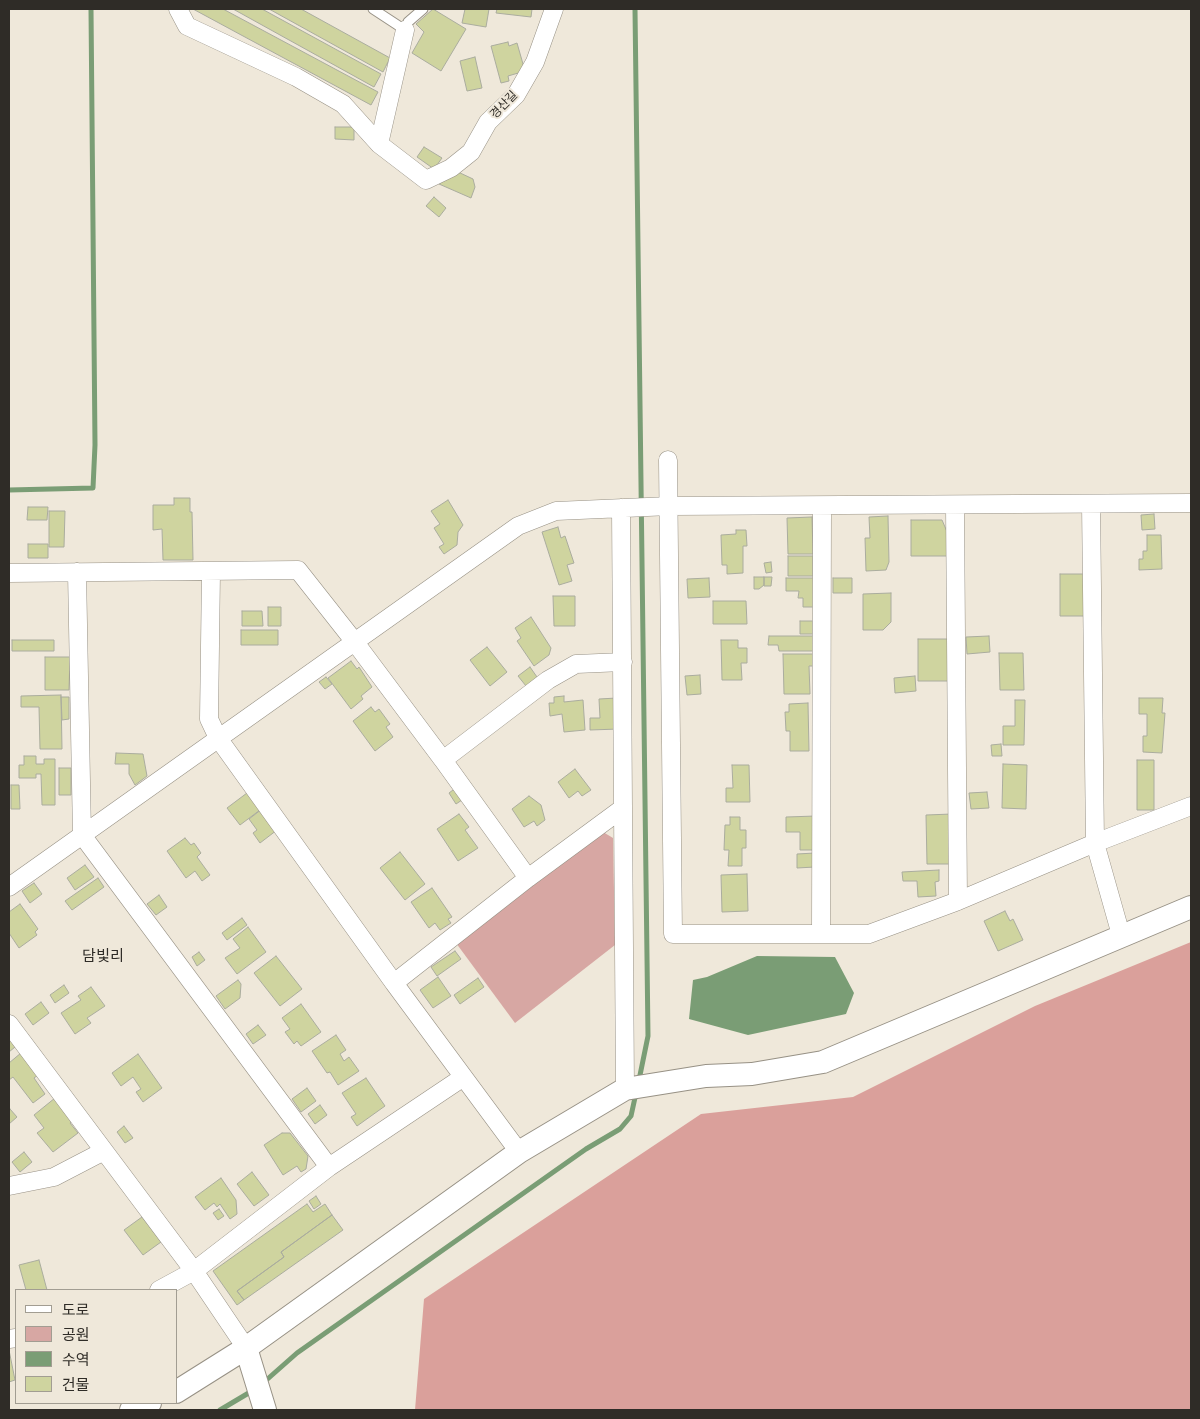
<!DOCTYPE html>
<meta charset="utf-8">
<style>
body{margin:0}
#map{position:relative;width:1200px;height:1419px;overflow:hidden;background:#efe8da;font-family:"Noto Sans","Noto Sans KR",sans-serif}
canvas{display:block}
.frame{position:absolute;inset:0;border:10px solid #2f2c27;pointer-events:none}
.legend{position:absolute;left:15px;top:1289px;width:162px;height:115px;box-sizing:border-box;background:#efe8da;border:1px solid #a29d92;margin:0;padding:6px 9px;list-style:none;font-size:15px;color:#2f2c27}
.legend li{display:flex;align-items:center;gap:10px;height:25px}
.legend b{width:25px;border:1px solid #a29d92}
</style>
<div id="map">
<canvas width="1200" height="1419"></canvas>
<div class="frame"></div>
<ul class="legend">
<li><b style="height:6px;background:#fff"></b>도로</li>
<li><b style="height:14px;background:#d7a7a3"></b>공원</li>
<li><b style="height:14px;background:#7a9d75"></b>수역</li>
<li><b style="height:14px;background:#cfd49f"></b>건물</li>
</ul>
</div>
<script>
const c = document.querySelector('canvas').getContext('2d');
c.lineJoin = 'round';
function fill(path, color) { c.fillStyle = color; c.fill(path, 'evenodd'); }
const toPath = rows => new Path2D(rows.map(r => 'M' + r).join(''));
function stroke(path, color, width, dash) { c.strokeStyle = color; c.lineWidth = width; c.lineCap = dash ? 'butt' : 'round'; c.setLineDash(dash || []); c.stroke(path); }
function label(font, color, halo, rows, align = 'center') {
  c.font = font + ' "Noto Sans","Noto Sans KR",sans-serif'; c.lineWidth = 4; c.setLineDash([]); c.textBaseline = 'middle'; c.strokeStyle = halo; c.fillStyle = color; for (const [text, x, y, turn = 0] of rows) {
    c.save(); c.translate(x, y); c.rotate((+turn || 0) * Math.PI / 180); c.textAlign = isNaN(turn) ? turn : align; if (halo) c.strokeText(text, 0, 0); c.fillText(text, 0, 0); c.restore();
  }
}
const green = toPath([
 [603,832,613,838,615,945,515,1023,456,943]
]);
const forest = toPath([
 [1191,942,1191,1410,415,1410,424,1299,701,1114,853,1097,1035,1006]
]);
const water = toPath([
 [757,956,835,957,854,993,846,1014,748,1035,689,1019,693,980,707,977]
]);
const stream = toPath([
 [635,9,648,1036,639,1080],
 [9,490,93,488,95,445,91,9],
 [263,1383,297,1353,586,1149,620,1129,631,1116,636,1093],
 [220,1410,252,1391]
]);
const building = toPath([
 [193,9,223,9,378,92,371,105,193,9],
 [233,9,262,9,381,74,374,87,233,9],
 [269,9,301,9,390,58,383,72,269,9],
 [433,9,466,29,441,71,412,53,424,32,416,24,433,9],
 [465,9,489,9,486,27,462,23,465,9],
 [497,9,532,9,531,17,496,13,497,9],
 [508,42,509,46,517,43,525,71,508,76,509,81,501,83,491,46,508,42],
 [475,57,482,88,467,91,460,61,475,57],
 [335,127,354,127,354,140,335,139,335,127],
 [424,147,442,158,434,169,417,157,424,147],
 [458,172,473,179,475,187,471,198,439,184,452,173,458,172],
 [434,197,446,208,439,217,426,206,434,197],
 [174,498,190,498,190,512,192,512,193,560,163,560,162,529,153,530,153,505,174,505,174,498],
 [448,500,463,525,458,532,457,545,444,554,439,547,444,544,434,528,440,524,431,511,448,500],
 [28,507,48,507,47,520,27,520,28,507],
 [49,511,65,511,64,547,49,547,49,511],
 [1154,514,1155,529,1142,530,1141,515,1154,514],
 [888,516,889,562,886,570,866,571,865,538,870,538,869,517,888,516],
 [812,517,813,554,788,554,787,518,812,517],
 [911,520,942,520,948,534,948,556,911,556,911,520],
 [558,527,561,538,565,536,574,563,567,565,572,581,559,585,542,532,558,527],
 [736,530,746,530,747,546,743,546,743,573,727,574,727,565,722,565,721,535,736,534,736,530],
 [1147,535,1161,535,1162,569,1139,570,1139,559,1143,559,1143,551,1147,551,1147,535],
 [28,544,48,544,48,558,28,558,28,544],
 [788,556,813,556,813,576,788,576,788,556],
 [771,562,772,572,766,573,764,563,771,562],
 [1060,574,1086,574,1086,616,1060,616,1060,574],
 [754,577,764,577,764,585,759,589,754,589,754,577],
 [764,577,772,577,771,586,764,586,764,577],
 [709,578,710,597,688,598,687,579,709,578],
 [786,578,814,578,814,607,803,607,803,598,798,598,799,591,786,591,786,578],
 [833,578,852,578,852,593,833,593,833,578],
 [891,593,891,622,883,630,863,630,863,594,891,593],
 [553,596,575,596,575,626,554,626,553,596],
 [713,601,746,601,747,624,713,624,713,601],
 [268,607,281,607,281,626,268,626,268,607],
 [242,611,262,611,263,626,242,626,242,611],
 [531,617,551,648,549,655,534,666,517,641,521,638,515,628,531,617],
 [800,621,813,621,813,634,800,634,800,621],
 [241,630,278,630,278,645,241,645,241,630],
 [769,636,814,636,814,651,779,651,778,645,768,645,769,636],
 [989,636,990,652,967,654,966,637,989,636],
 [918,639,949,639,949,681,918,681,918,639],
 [12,640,54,640,54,651,12,651,12,640],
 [721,640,738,640,738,648,747,648,747,663,741,663,742,680,722,680,721,640],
 [487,647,507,672,490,686,470,660,487,647],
 [999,653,1023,653,1024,690,1000,690,999,653],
 [783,654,814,654,814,666,809,666,810,694,784,694,783,654],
 [45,657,70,657,69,690,45,690,45,657],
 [351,661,357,669,359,667,372,687,361,696,363,699,351,709,328,678,351,661],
 [530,667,537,677,526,686,518,676,530,667],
 [700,675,701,694,687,695,685,676,700,675],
 [915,676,916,691,895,693,894,678,915,676],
 [326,677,332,684,325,689,319,682,326,677],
 [61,695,62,749,40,749,39,707,21,707,21,696,61,695],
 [564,696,564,702,583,700,585,730,564,732,562,714,550,716,549,703,554,703,554,697,564,696],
 [61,697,69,697,69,719,62,720,61,697],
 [617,698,619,729,590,730,590,718,600,718,599,699,617,698],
 [1139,698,1163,698,1162,713,1165,713,1162,753,1143,752,1143,736,1147,736,1147,714,1139,714,1139,698],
 [1015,700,1025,700,1024,745,1003,745,1003,726,1015,726,1015,700],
 [808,703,809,751,790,751,790,731,786,731,785,712,789,712,789,704,808,703],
 [371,707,375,712,379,709,390,724,386,727,393,737,375,751,353,721,371,707],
 [1001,744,1002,756,992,756,991,745,1001,744],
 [116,753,143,754,147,776,135,785,129,774,129,764,115,764,116,753],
 [24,756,36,756,36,764,44,764,44,759,55,759,55,805,42,805,41,774,36,774,36,778,19,778,19,765,24,765,24,756],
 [1137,760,1154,760,1154,810,1137,810,1137,760],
 [1003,764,1027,765,1026,809,1002,808,1003,764],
 [732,765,749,765,750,802,726,802,726,788,733,788,732,765],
 [59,768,71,768,71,795,59,795,59,768],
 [575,769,591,790,582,796,578,791,569,798,558,782,575,769],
 [11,785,19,785,20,809,11,809,11,785],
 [457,787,465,798,456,804,449,793,457,787],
 [987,792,989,808,971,809,969,793,987,792],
 [247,793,260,810,240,825,227,808,247,793],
 [529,796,541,805,545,820,537,826,534,821,524,827,512,809,529,796],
 [262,809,277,830,260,843,253,833,257,830,249,819,262,809],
 [459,814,469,827,465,830,478,848,458,861,437,829,459,814],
 [952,814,950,864,927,864,926,815,952,814],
 [816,816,817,850,800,850,800,832,786,832,786,817,816,816],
 [730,817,740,817,740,830,746,830,746,848,742,848,742,866,728,866,729,850,724,850,725,825,730,825,730,817],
 [185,838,191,845,194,843,201,853,197,857,210,875,202,881,195,871,186,878,167,851,185,838],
 [400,852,425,884,405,900,380,868,400,852],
 [815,853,815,867,797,868,797,854,815,853],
 [85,865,94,877,75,890,67,878,85,865],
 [939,870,939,881,935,882,936,896,918,897,917,881,903,881,902,872,939,870],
 [747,874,748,911,722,912,721,875,747,874],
 [98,878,104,887,72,910,65,901,98,878],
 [34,883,42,894,30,903,22,891,34,883],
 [432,888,452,917,448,919,451,923,440,930,435,923,429,928,411,902,432,888],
 [159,895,167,907,156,915,147,904,159,895],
 [20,904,38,929,35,932,37,935,19,948,9,933,9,912,20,904],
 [1005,911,1010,921,1013,919,1023,940,998,951,984,921,1005,911],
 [242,918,247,925,227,940,222,933,242,918],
 [248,927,266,952,237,974,225,958,240,948,233,939,248,927],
 [455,951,461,959,437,976,431,967,455,951],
 [199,952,205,960,197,966,192,957,199,952],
 [276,956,302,989,280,1006,254,973,276,956],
 [438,977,451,996,433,1008,420,990,438,977],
 [478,978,484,987,460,1004,454,995,478,978],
 [238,980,241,984,240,998,225,1009,216,996,238,980],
 [64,985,69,993,55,1003,50,995,64,985],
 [91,987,105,1006,87,1018,91,1023,75,1034,61,1013,81,1000,78,996,91,987],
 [41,1002,49,1013,33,1025,25,1014,41,1002],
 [301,1004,321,1032,301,1046,297,1041,294,1044,285,1032,290,1029,282,1018,301,1004],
 [258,1025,266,1035,253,1044,246,1034,258,1025],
 [336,1035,346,1050,340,1054,344,1061,349,1057,359,1071,338,1085,330,1072,327,1073,312,1051,336,1035],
 [9,1038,15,1047,9,1052,9,1038],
 [21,1053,38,1075,34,1078,45,1094,33,1103,13,1077,9,1080,9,1063,21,1053],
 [138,1054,162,1088,143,1102,136,1092,141,1089,133,1077,121,1086,112,1073,138,1054],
 [366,1078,385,1106,357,1126,351,1117,356,1114,342,1093,366,1078],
 [307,1088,316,1101,301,1112,292,1099,307,1088],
 [55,1098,75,1119,70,1123,78,1133,53,1152,37,1133,44,1128,34,1115,55,1098],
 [320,1105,327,1115,315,1124,308,1114,320,1105],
 [10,1109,17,1117,9,1124,9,1111,10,1109],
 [124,1126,133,1138,125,1143,117,1132,124,1126],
 [282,1133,290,1133,308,1156,306,1169,301,1172,297,1166,283,1175,264,1145,282,1133],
 [24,1152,32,1162,20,1172,12,1162,24,1152],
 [252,1172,269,1195,254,1206,237,1184,252,1172],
 [221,1178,236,1200,237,1214,230,1219,220,1204,217,1207,214,1203,205,1210,195,1197,221,1178],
 [316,1196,321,1204,314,1209,309,1201,316,1196],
 [307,1204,313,1212,325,1204,332,1215,281,1252,284,1257,237,1291,244,1300,237,1305,213,1271,307,1204],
 [219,1209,224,1216,218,1220,213,1213,219,1209],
 [332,1215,343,1230,244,1300,237,1291,284,1257,281,1252,332,1215],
 [142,1217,161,1242,143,1255,124,1230,142,1217],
 [39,1260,47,1290,26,1290,19,1265,39,1260],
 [9,1350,15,1380,9,1382,9,1350]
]);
const service = toPath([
 [373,9,405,30,408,22,423,9]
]);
const minor = toPath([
 [178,9,187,26,296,77,343,104,379,144,426,180,451,168,471,152,488,122,516,95,535,62,554,9],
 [379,144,405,30],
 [668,460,673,934,869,934,958,901,1095,843,1191,806],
 [1091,504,1095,843,1121,935],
 [955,505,958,901],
 [77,572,82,835,329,1167],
 [211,572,209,719,218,738,394,983,528,878,623,808,621,508],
 [9,573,298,570,354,641,443,760,548,680,576,664,623,662],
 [443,760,528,878],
 [623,808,625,1089],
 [9,887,518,526,556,511,670,506,1191,503],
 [821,933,822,506],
 [394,983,519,1152],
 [9,1024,194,1271,159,1290],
 [9,1186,54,1177,104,1151],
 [9,1339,16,1338],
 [246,1348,194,1271,329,1167,462,1078]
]);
const tertiary = toPath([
 [246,1348,265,1410],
 [176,1392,246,1348,519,1152,625,1089,706,1076,752,1074,823,1062,1191,907],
 [131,1410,150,1403]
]);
const streetNames = [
 ["경산길",504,105,-46]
];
const quarterNames = [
 ["담빛리",103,957]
];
fill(green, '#d7a7a3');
fill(forest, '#daa09b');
fill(water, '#7a9d75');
stroke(stream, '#7a9d75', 5);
fill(building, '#cfd49f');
stroke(building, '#aaac9e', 1);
stroke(service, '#979185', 11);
stroke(minor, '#979185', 19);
stroke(tertiary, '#979185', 24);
stroke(service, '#fff', 9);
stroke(minor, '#fff', 18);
stroke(tertiary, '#fff', 22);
label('12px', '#2f2c27', '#efe8da', streetNames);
label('15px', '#2f2c27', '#efe8da', quarterNames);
</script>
